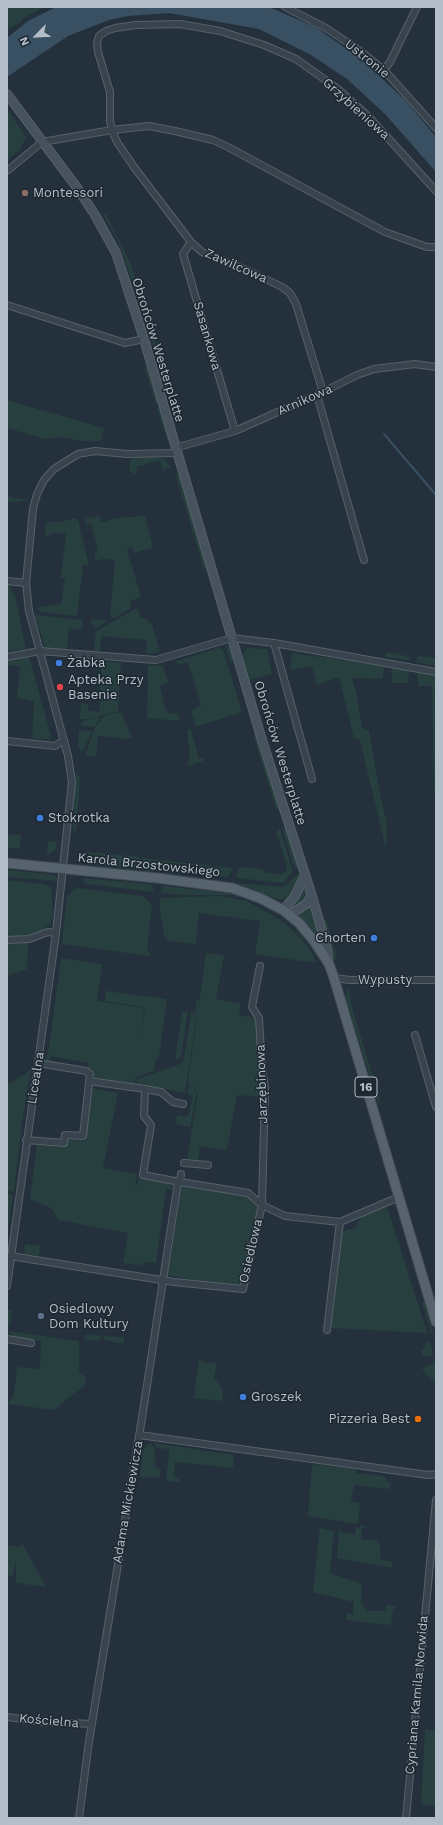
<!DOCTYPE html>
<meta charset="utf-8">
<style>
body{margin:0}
#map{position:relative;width:443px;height:1825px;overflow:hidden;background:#24313c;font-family:"Work Sans",sans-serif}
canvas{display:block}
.frame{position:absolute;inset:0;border:8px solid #b4bec8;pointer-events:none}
.north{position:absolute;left:16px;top:16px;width:40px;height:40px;-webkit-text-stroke:3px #1d2831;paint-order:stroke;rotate:246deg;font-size:11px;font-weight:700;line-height:16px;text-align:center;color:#b4bec8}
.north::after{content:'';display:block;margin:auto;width:14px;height:18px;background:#b4bec8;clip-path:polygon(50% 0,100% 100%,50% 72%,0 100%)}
</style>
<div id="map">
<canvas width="443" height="1825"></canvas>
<div class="frame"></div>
<div class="north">N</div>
</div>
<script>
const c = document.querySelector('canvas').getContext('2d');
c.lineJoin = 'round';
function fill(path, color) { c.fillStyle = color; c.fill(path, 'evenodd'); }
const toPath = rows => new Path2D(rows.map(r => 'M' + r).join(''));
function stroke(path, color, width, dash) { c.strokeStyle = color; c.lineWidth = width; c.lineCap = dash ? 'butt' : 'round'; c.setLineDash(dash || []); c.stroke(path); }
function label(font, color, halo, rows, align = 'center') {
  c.font = font + ' "Work Sans",sans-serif'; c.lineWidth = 3; c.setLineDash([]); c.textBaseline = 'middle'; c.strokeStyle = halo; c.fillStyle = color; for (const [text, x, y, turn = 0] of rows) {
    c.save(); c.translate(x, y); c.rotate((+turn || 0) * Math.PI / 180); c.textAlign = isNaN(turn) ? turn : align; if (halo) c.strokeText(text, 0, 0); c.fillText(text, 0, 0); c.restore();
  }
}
const green = toPath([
 [7,7,45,7,22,19,22,21,7,30],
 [7,109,26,137,21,149,7,160],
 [103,214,106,214,130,262,151,330,150,332,148,332,126,263,117,239],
 [151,338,154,339,176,416,173,414],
 [146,364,158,402,156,404,145,369],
 [7,400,104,428,101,441,82,441,62,437,45,439,7,428],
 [157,408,159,408,168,437,168,443],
 [135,457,163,458,171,467,163,470,160,460,136,467,138,473,135,474,130,471,129,465,131,460],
 [178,473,179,474,208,571,203,566,176,476],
 [7,496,29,501,7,502,7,517],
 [84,514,86,519,100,516,101,523,115,518,145,516,153,548,134,553,132,547,127,549,141,597,130,601,131,608,114,618,110,616,115,560,102,559,96,561,94,553,98,551,91,524,85,524],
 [75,518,78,520,88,561,88,565,83,565,77,616,40,612,37,607,61,604,65,578,61,578,66,534,54,533,45,536,46,522,60,522],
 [7,584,9,584,15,596,26,649,7,651],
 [137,608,140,616,152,624,160,652,148,654,146,652,147,640,101,636,100,651,94,651,96,631],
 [35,615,83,620,82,630,69,628,67,649,45,648],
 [91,619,109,621,95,628,91,623],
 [225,644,231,649,235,663,230,661],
 [218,648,223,650,242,712,196,727,191,712,201,705,188,662,178,665,177,661],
 [247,648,267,649,272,674,249,680,243,657,244,652],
 [387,652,411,657,408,660,384,657],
 [292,653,385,666,382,679,352,678,356,692,362,728,369,730,379,789,387,824,386,849,360,740,354,738,339,677,317,685,312,666,290,670],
 [418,656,436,658,436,666,416,662],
 [29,657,51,736,51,740,32,738,34,702,17,698,20,667,7,665,7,661],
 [102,661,121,663,118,711,90,719,80,719,81,703,88,705,88,711,99,712,101,695,99,695],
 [148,665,163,666,168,682,160,686,164,705,168,714,177,713,180,721,147,718],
 [391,666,409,669,407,683,393,683],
 [415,671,436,674,436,801,434,790,432,686,418,686,418,678],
 [121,712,132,738,128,739,98,736,96,756,85,756,94,729,104,716],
 [100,717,94,727,80,726,83,721],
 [191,729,199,759,204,758,205,760,188,766,190,753,187,731],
 [79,730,92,731,84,749,81,751,78,748],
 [256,734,277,802,279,806,276,809,254,737],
 [76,772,80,778,76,831,73,831],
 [282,828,286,830,299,869,294,867],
 [278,829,280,829,293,872,283,883,237,878,238,868,244,867,262,869,265,873,282,874,286,871,287,865,276,832],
 [7,834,21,835,20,849,7,848],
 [48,841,57,842,55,850,47,855],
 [88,852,140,857,139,869,96,865,86,862,85,854],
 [142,858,233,868,228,877,141,870],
 [8,870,54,875,57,877,58,881,8,877],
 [299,873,300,882,295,892,281,900,276,899,251,888,232,883,284,887],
 [83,878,150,884,153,887,153,892,87,884,84,882],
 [7,880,43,884,51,887,53,913,50,924,40,932,31,935,7,937],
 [165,886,233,894,257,902,282,917,299,932,314,951,320,963,309,945,295,929,281,917,261,905,244,898,232,895,185,895,160,893,162,887],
 [77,888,143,896,152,905,147,950,150,953,149,956,62,944,67,896],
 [305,888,308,893,307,897,303,903,294,908,297,900],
 [220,896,247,901,279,919,296,933,309,948,316,961,308,962,255,954,260,921,199,913,196,944,168,941,164,936,160,909,160,898],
 [310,904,321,940,298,915],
 [323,920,326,920,337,957,335,960],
 [22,941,28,944,27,969,7,976,7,945],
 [206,953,224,955,216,999,241,1004,239,1015,256,1018,259,1030,261,1097,237,1095,227,1150,200,1146,198,1161,187,1160,198,1092,188,1082],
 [61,958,102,964,97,1001,144,1008,140,1042,145,1007,105,1001,106,991,167,999,159,1057,156,1060,154,1071,136,1077,134,1084,97,1079,94,1077,93,1070,88,1069,88,1063,51,1056,48,1063,45,1062,49,1048],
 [349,988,351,1004,382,1107,376,1096,346,998,347,992],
 [197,1000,199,1000,185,1093,137,1084,137,1079,183,1063,191,1013,195,1013],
 [182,1011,188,1012,181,1057,175,1060],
 [31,1070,22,1123,14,1192,7,1190,7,1085],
 [189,1084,197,1092,190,1127,176,1124,177,1115,188,1117,193,1096,187,1094],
 [91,1088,118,1093,103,1168,137,1174,135,1185,137,1186,139,1178,168,1183,172,1186,173,1189,166,1189,156,1263,144,1262,142,1265,123,1263,128,1233,59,1220,51,1208,30,1199,37,1144,59,1146,66,1140,86,1141],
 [182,1184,248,1193,262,1205,238,1289,168,1275],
 [7,1194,13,1195,7,1234],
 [387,1206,427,1333,331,1328,342,1232,355,1228,362,1216],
 [25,1244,40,1246,39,1256,24,1254],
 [424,1301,433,1334,432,1335,422,1303],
 [7,1310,12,1310,10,1326,7,1326],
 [8,1331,79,1341,79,1372,86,1378,85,1385,54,1410,9,1404,7,1405,14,1395,17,1367,40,1369,41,1341,15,1338],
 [85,1334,101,1336,100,1340,84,1340],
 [104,1336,124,1337,124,1344,104,1340],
 [430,1341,433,1356,423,1356,421,1351,425,1348,424,1345],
 [199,1358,203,1362,217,1363,214,1378,223,1390,222,1401,194,1398],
 [436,1361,436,1380,432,1380,422,1369],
 [151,1443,155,1450,155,1467,161,1469,160,1478,140,1477,143,1450,147,1445],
 [154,1443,234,1455,233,1468,175,1462,174,1477,180,1480,179,1482,166,1481,169,1449,156,1448],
 [312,1464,355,1469,356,1473,385,1476,387,1481,391,1483,390,1489,354,1485,351,1501,360,1503,358,1524,308,1516],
 [361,1525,368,1528,362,1528,361,1539,379,1541,381,1560,393,1562,392,1568,337,1558,339,1526,341,1532,355,1535,356,1527,360,1528],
 [320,1528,334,1531,330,1573,362,1584,361,1603,367,1611,385,1611,386,1605,398,1607,393,1609,391,1625,346,1620,347,1613,353,1615,354,1602,313,1592],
 [22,1543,46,1587,16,1583,16,1559,13,1576,7,1575,7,1545,21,1547],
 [425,1729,436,1731,436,1806,421,1804]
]);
const water = toPath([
 [56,7,266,7,274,9,317,28,362,60,405,100,436,137,436,172,385,114,347,79,311,55,259,29,169,13,128,16,109,20,68,36,7,77,7,38,28,21]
]);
const stream = toPath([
 [384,434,436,495]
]);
const minor = toPath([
 [285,7,326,28,363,53,384,70,436,128],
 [384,70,390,62,417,7],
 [7,171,42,142,112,130,149,126,175,131,213,140,228,147,385,232,427,247,436,247],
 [191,242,183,254,235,431],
 [7,305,125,343,144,339],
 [323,392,296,304,290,293,282,287,251,272,202,252,191,242,134,167,117,142,112,130,110,121,110,92,98,52,97,43,99,36,106,31,115,28,136,25,180,24,220,31,264,45,296,59,338,89,369,117,436,191],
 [317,395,364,560],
 [175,448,235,431,323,392,357,375,374,369,415,364,436,367],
 [7,581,26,583],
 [274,643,312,779],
 [7,657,40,651,156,660,232,638,274,643,436,672],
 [7,741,55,746,64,740],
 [7,940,29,939,48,932,56,933],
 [334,978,350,980,436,980],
 [415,1035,436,1107],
 [89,1081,145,1089,144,1116,151,1125,143,1175,180,1182,248,1193,262,1205,285,1216,340,1222,399,1197],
 [145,1089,161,1092,173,1102,183,1104],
 [26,1140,64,1143,65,1135,83,1136,90,1074,86,1071,38,1063],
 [184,1163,208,1165],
 [180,1182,181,1174],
 [10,1256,174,1282,243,1289,262,1205,265,1087,262,1069,259,1018,252,1007,260,966],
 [7,1286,56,933,72,782,68,756,29,611,26,583,33,509,37,494,44,480,54,469,78,454,95,451,127,454,177,453],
 [327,1330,340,1222],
 [7,1339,31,1343],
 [139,1435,428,1475,436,1474],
 [7,1717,45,1722,92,1724],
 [79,1818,89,1741,142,1418,178,1182],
 [406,1818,436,1500]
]);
const secondary = toPath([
 [7,94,78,189,95,215,116,253,144,339,261,737,312,896,327,949,329,964],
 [283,910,295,896,305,875],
 [289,915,306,904,312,896]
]);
const primary = toPath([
 [7,863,157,878,232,888,260,898,283,910,299,923,314,941,329,964,334,978,436,1322]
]);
const markers = [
 [25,193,4,"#8d6e63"],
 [59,663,4,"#3f7fe0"],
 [60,687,4,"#e0444e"],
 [40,818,4,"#3f7fe0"],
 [374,938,4,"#3f7fe0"],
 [41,1316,4,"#5c6f8a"],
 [243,1397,4,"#3f7fe0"],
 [418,1419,4,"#e8710a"]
];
const shields = [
 [366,1087,22]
];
const shieldNames = [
 ["16",366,1087]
];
const streetNames = [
 ["Ustronie",367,59,39],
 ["Grzybieniowa",356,109,42],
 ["Zawilcowa",236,266,24],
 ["Sasankowa",207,336,74],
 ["Obrońców Westerplatte",158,350,73],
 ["Arnikowa",305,400,-24],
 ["Obrońców Westerplatte",280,753,73],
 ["Karola Brzostowskiego",149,865,6],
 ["Wypusty",385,980],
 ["Licealna",36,1078,-81],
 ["Jarzębinowa",262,1084,-92],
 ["Osiedlowa",251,1251,-77],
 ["Adama Mickiewicza",128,1502,-80],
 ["Cypriana Kamila Norwida",417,1695,-85],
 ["Kościelna",49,1721,5]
];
const poiNames = [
 ["Montessori",33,193],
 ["Żabka",67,663],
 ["Apteka Przy",68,680],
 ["Basenie",68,695],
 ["Stokrotka",48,818],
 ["Chorten",366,938,"right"],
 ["Osiedlowy",49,1309],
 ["Dom Kultury",49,1324],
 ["Groszek",251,1397],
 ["Pizzeria Best",410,1419,"right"]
];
fill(green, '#273f3e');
fill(water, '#395063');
stroke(stream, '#395063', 2);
stroke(minor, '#56616a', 8);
stroke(secondary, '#56616a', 10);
stroke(primary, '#414c55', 11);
stroke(minor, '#38434d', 6);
stroke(secondary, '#46535f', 8);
stroke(primary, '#56626d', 9);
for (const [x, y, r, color] of markers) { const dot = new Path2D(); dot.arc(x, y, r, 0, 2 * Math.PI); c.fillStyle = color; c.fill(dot); stroke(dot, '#1d2831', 1.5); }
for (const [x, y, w] of shields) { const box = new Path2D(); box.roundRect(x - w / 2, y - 10, w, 20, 3); c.fillStyle = '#1d2831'; c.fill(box); stroke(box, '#b4bec8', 1); }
label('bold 12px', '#b4bec8', null, shieldNames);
label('13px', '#b4bec8', '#1d2831', streetNames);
label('13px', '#b4bec8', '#1d2831', poiNames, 'left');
</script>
